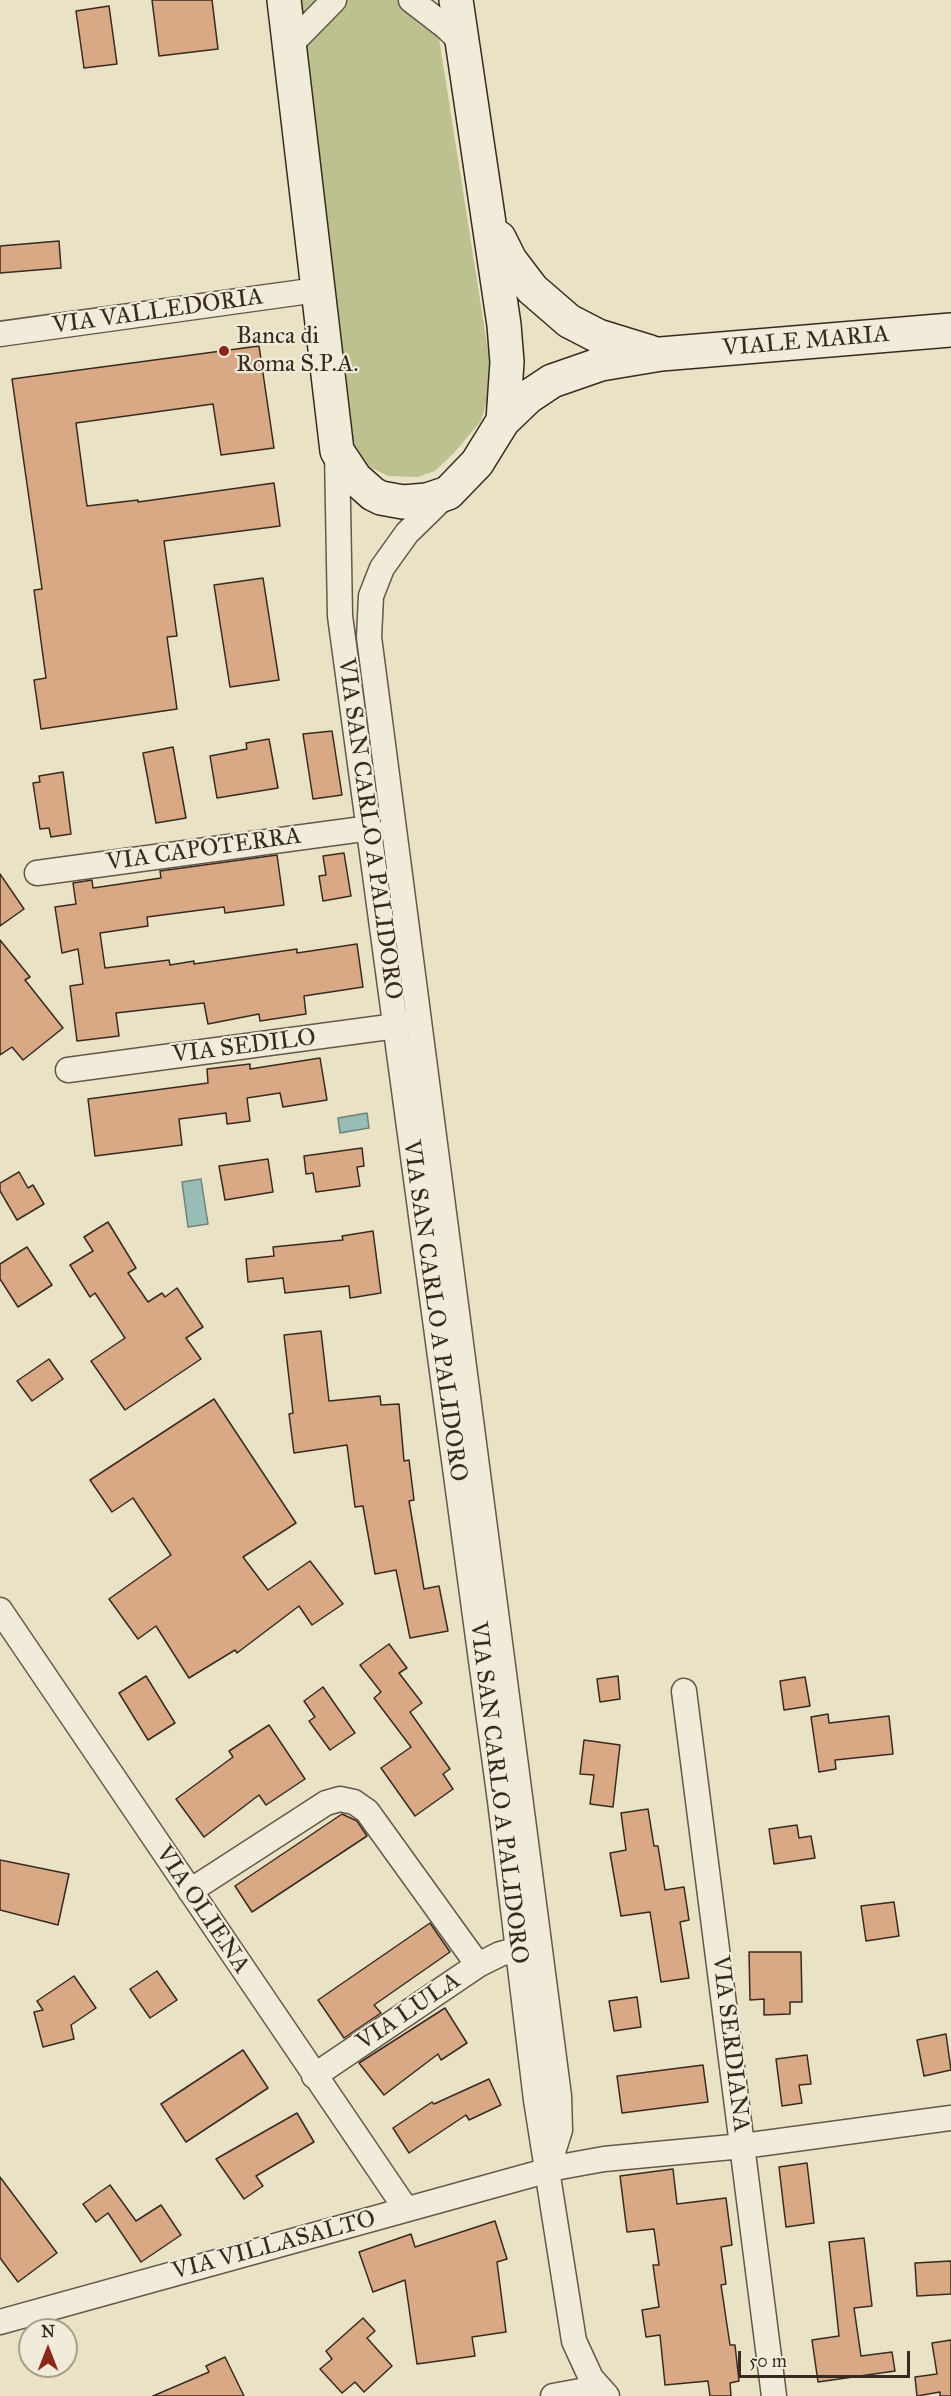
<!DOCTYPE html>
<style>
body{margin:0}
#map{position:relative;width:951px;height:2396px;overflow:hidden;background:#eae2c5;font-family:"IM FELL Great Primer",serif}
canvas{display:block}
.north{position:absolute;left:18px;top:2318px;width:60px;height:60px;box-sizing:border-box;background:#f1ecd9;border:2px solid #a79e8f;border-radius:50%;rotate:0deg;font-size:16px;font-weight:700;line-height:24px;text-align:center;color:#392a21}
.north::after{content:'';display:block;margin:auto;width:21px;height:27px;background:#8f2418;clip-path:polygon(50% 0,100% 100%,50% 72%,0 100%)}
.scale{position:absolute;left:738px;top:2351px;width:172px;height:27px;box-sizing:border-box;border:3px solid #392a21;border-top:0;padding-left:8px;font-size:18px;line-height:21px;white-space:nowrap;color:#392a21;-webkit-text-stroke:4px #f1ecd9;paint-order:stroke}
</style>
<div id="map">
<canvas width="951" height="2396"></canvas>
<div class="north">N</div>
<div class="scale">50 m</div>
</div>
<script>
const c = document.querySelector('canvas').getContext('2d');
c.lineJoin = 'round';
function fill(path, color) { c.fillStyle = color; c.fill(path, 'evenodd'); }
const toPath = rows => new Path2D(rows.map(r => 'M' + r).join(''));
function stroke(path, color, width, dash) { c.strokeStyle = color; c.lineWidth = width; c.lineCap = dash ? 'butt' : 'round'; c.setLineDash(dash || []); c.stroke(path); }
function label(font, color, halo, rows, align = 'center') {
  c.font = font + ' "IM FELL Great Primer",serif'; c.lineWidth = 4.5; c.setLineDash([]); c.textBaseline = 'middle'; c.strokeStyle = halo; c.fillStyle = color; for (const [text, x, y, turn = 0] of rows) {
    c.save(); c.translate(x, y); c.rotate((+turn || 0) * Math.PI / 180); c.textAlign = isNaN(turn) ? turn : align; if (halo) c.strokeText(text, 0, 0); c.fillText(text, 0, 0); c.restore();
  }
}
const green = toPath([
 [295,0,433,0,490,363,489,394,481,421,454,453,435,471,418,477,388,476,358,461,352,444]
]);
const water = toPath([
 [367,1113,369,1128,340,1133,338,1118,367,1113],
 [201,1179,208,1224,188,1227,182,1182,201,1179]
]);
const building = toPath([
 [152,0,212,0,218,49,159,56,152,0],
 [109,6,117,64,84,68,76,11,109,6],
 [59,241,61,268,0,273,0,246,59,241],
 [259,346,274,448,221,455,213,404,76,423,87,506,138,500,138,502,274,483,280,526,164,541,177,636,167,637,177,709,41,729,34,680,46,678,34,590,42,589,12,379,259,346],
 [263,578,279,680,230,687,214,585,263,578],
 [332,731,342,795,313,799,303,734,332,731],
 [269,739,278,788,217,798,210,756,247,749,246,743,269,739],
 [173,747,186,818,156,823,143,753,173,747],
 [63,772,71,834,51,837,49,828,40,829,33,783,40,782,39,776,63,772],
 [344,853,351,896,323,901,319,876,326,875,323,856,344,853],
 [277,855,284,905,225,913,224,907,147,917,148,926,100,933,105,968,169,960,170,965,194,961,194,964,297,949,297,953,357,944,363,987,304,996,306,1014,260,1021,259,1014,208,1024,204,1003,116,1013,119,1036,77,1041,70,986,83,984,78,949,62,953,55,907,76,904,73,883,92,880,93,888,161,878,160,871,277,855],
 [0,874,24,909,0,926,0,874],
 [0,940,30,977,25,980,63,1028,23,1060,12,1047,0,1055,0,940],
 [320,1058,327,1100,283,1107,280,1093,247,1098,250,1121,227,1124,226,1113,179,1119,182,1145,95,1156,88,1099,208,1083,207,1069,250,1064,250,1069,320,1058],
 [362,1148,364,1166,357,1167,360,1186,316,1192,313,1173,306,1174,304,1156,362,1148],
 [268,1159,273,1192,225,1200,219,1166,268,1159],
 [19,1172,28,1188,33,1185,44,1204,17,1220,0,1191,0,1183,19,1172],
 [108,1222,136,1268,128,1273,148,1302,162,1293,165,1297,177,1288,203,1327,186,1338,201,1359,125,1410,91,1361,125,1338,95,1293,90,1297,70,1265,93,1251,84,1237,108,1222],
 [373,1231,381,1293,350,1298,349,1286,285,1293,283,1278,248,1282,246,1259,274,1256,273,1247,343,1240,342,1236,373,1231],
 [27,1247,52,1285,18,1307,0,1279,0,1264,27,1247],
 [321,1331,329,1401,380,1396,381,1405,399,1404,404,1461,409,1460,414,1500,409,1501,424,1589,439,1586,448,1631,410,1638,396,1570,375,1574,363,1506,355,1507,347,1445,294,1453,289,1414,293,1413,284,1335,321,1331],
 [49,1359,63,1379,32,1401,17,1381,49,1359],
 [214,1399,296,1523,243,1557,268,1590,310,1561,343,1604,312,1625,299,1606,237,1653,235,1650,189,1678,156,1626,138,1639,109,1599,171,1555,133,1498,112,1512,90,1480,214,1399],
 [389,1644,407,1668,399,1673,422,1703,410,1712,450,1769,443,1774,453,1789,415,1816,381,1768,411,1747,374,1698,381,1692,360,1665,389,1644],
 [146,1676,175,1723,148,1740,119,1693,146,1676],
 [618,1676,620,1699,600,1702,597,1679,618,1676],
 [805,1677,810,1706,784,1710,780,1681,805,1677],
 [323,1687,355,1733,330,1750,309,1721,315,1717,304,1701,323,1687],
 [828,1714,829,1723,889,1716,893,1754,835,1760,836,1769,819,1772,811,1717,828,1714],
 [269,1725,305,1779,266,1805,259,1795,204,1837,176,1799,233,1757,229,1751,269,1725],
 [584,1740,620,1745,613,1807,590,1804,594,1775,580,1774,584,1740],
 [648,1809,654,1846,658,1846,665,1890,684,1887,689,1920,680,1922,689,1978,661,1982,650,1912,621,1916,610,1853,626,1850,621,1813,648,1809],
 [342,1814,357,1821,367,1836,252,1912,235,1886,342,1814],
 [797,1825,799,1838,811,1836,815,1858,774,1864,769,1829,797,1825],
 [0,1860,69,1874,58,1925,0,1910,0,1860],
 [894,1902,899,1936,866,1941,861,1906,894,1902],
 [430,1923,450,1952,374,2005,381,2013,344,2038,318,2000,430,1923],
 [749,1952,801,1952,802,2002,790,2002,790,2014,764,2015,764,1999,750,2000,749,1952],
 [157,1971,177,2000,150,2018,130,1989,157,1971],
 [74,1976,96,2008,71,2025,74,2039,43,2047,34,2012,43,2010,37,2001,74,1976],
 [637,1997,641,2027,614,2031,609,2001,637,1997],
 [445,2008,467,2043,441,2060,438,2054,384,2095,359,2063,445,2008],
 [946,2034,951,2070,924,2076,917,2040,946,2034],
 [243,2050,268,2088,186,2142,161,2104,243,2050],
 [807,2055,811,2084,799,2085,802,2103,782,2106,776,2059,807,2055],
 [703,2065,708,2102,622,2113,617,2076,703,2065],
 [489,2079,501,2105,469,2120,466,2115,409,2153,393,2128,432,2102,434,2104,489,2079],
 [297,2113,314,2142,256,2176,263,2186,244,2199,216,2159,297,2113],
 [807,2163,814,2223,786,2227,779,2167,807,2163],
 [673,2169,677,2204,726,2198,732,2245,721,2247,726,2284,721,2285,730,2345,735,2345,739,2381,730,2383,731,2396,710,2396,708,2381,665,2385,660,2335,646,2337,642,2310,659,2307,653,2265,659,2265,654,2229,627,2232,620,2176,673,2169],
 [0,2177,57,2253,18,2282,0,2258,0,2177],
 [110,2185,136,2221,161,2205,181,2235,141,2262,108,2213,96,2222,83,2204,110,2185],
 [495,2221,507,2259,497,2262,506,2332,472,2337,475,2356,417,2364,405,2280,373,2292,359,2252,411,2234,415,2247,495,2221],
 [864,2238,872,2306,854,2308,861,2356,892,2352,895,2371,818,2382,812,2340,839,2336,829,2242,864,2238],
 [951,2261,951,2294,917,2296,915,2263,951,2261],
 [363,2318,375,2331,367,2338,392,2366,364,2392,355,2382,342,2393,320,2369,332,2359,326,2351,363,2318],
 [951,2340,951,2396,940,2396,940,2392,917,2396,915,2377,937,2374,932,2343,951,2340],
 [225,2357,244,2396,153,2396,209,2372,206,2366,225,2357]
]);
const street = toPath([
 [411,0,446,27,463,44],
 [289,46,334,0],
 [0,334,317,290],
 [337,451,340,616,500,1801,536,2100,574,2341,591,2378,607,2396],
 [446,495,407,533,382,568,371,596,369,637,559,2096,560,2130,548,2168],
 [37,873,370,828],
 [68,1070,411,1024],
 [0,1610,406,2209],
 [684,1691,774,2396],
 [190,1891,326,1803,340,1799,354,1802,367,1811,478,1965,314,2076],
 [478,1965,500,1954,519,1949],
 [0,2322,560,2167,604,2159,743,2146,951,2118],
 [553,2396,597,2388]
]);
const secondary = toPath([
 [284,0,337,451,355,478,373,494,381,498,403,502,427,500,448,493,477,463,503,421,507,362,504,325,456,0],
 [499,238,510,260,532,289,569,321,598,336,650,352],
 [503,421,528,397,552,381,601,364,661,354,951,330]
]);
const markers = [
 [224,351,6,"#8f2418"]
];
const streetNames = [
 ["VIA VALLEDORIA",158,312,-8],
 ["VIALE MARIA",806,342,-5],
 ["VIA SAN CARLO A PALIDORO",369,829,82],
 ["VIA CAPOTERRA",204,850,-8],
 ["VIA SEDILO",244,1047,-7],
 ["VIA SAN CARLO A PALIDORO",434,1311,82],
 ["VIA SAN CARLO A PALIDORO",498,1793,83],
 ["VIA OLIENA",202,1910,56],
 ["VIA LULA",409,2012,-34],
 ["VIA SERDIANA",730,2044,83],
 ["VIA VILLASALTO",274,2246,-15]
];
const poiNames = [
 ["Banca di",236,337],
 ["Roma S.P.A.",236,365]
];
fill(green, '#bdc190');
fill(water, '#98bdb7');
stroke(water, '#72827b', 1.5);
fill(building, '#d9a986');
stroke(building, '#392a21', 1.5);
stroke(street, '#65584a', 27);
stroke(secondary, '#392a21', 36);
stroke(street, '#f1ecd9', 24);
stroke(secondary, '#f1ecd9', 33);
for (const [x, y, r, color] of markers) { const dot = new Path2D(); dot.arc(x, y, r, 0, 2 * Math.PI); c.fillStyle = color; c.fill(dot); stroke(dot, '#f1ecd9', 2); }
label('24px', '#392a21', '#f1ecd9', streetNames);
label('24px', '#392a21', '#f1ecd9', poiNames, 'left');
</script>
